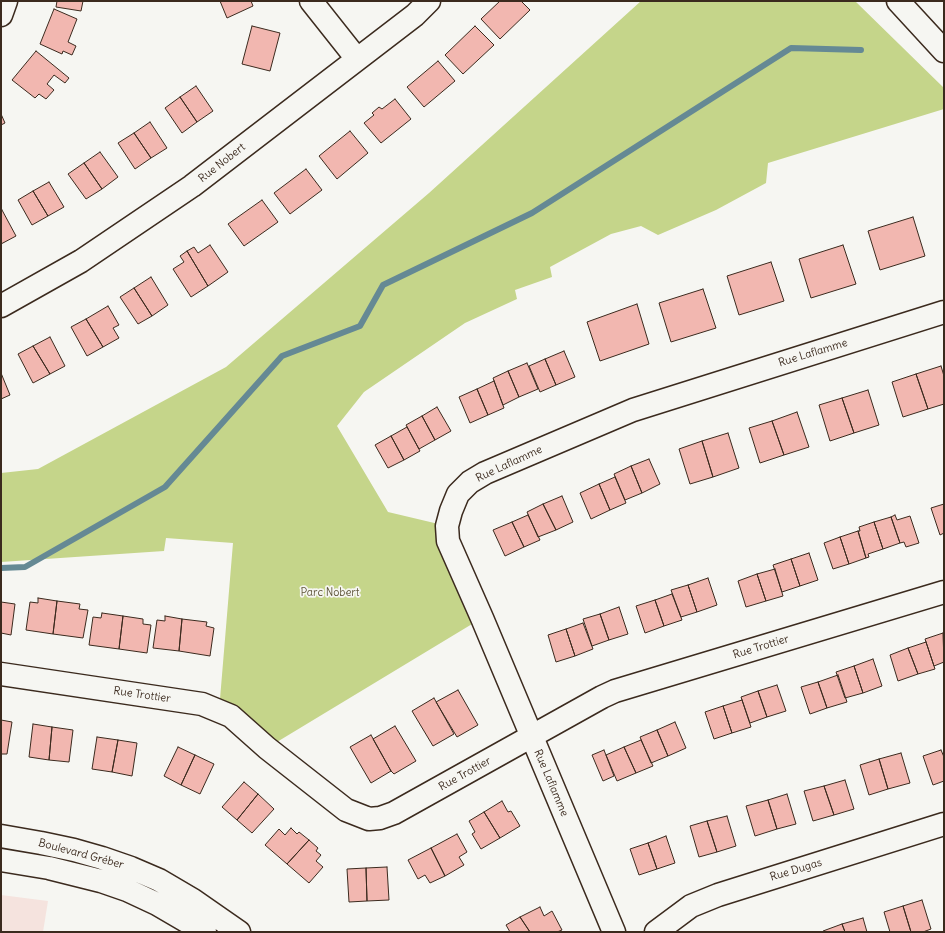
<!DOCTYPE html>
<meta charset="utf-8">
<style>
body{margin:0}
#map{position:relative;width:945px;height:933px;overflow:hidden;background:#f6f6f2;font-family:Delius,sans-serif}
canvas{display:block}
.frame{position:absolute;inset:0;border:2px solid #3b2a1e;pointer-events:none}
</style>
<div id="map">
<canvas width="945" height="933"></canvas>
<div class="frame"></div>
</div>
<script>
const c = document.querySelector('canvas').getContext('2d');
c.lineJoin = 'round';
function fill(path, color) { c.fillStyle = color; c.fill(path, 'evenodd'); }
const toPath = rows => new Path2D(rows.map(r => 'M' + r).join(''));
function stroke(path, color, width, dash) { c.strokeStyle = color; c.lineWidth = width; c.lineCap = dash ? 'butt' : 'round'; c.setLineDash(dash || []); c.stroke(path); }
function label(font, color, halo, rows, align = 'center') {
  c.font = font + ' Delius,sans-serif'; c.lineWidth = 3.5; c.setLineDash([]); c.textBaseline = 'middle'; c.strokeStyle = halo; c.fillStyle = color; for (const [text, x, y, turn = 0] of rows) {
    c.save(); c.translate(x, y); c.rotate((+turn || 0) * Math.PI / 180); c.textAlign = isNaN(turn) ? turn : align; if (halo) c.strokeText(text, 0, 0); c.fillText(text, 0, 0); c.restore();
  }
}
const built = toPath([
 [1,895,48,901,43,932,1,932]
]);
const green = toPath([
 [641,1,855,1,944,88,944,109,768,163,766,183,716,210,658,235,641,226,611,234,550,267,552,277,515,290,517,299,465,323,364,392,337,426,388,512,447,526,482,618,267,748,219,711,233,543,166,538,164,551,1,562,1,473,38,469,226,367,429,193]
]);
const stream = toPath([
 [1,568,25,567,165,487,282,356,360,326,383,285,532,213,791,48,861,50]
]);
const building = toPath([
 [57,1,83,1,81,11,56,7,57,1],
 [220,1,251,1,253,6,227,18,220,1],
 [500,1,521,1,530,10,500,39,481,19,500,1],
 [54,9,77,19,68,42,76,46,72,55,63,51,62,54,40,44,54,9],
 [252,26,280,33,270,71,242,64,252,26],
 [475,26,494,45,463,74,445,55,475,26],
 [36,51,69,78,65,83,54,75,47,84,54,90,46,99,39,94,35,98,12,80,36,51],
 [438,61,455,81,424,107,407,87,438,61],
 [196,86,213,111,197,122,180,97,196,86],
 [180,97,197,122,182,133,165,108,180,97],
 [395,99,411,119,381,143,364,123,374,115,372,113,379,107,382,109,395,99],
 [1,114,5,123,1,125,1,114],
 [150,122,167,148,151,158,134,133,150,122],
 [350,131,368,153,337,179,319,156,350,131],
 [134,133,151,158,135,169,118,143,134,133],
 [100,152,118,177,102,189,84,163,100,152],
 [84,163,102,189,86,199,68,174,84,163],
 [306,169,322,190,290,214,274,193,306,169],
 [49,182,64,207,48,216,33,191,49,182],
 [33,191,48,216,32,225,18,200,33,191],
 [262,200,278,222,244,246,228,224,262,200],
 [2,210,16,236,1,244,1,211,2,210],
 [913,217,925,256,880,270,868,231,913,217],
 [210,245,228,272,208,286,187,251,194,247,198,253,210,245],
 [843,245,856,284,811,298,799,259,843,245],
 [187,251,208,286,191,297,173,269,184,262,180,256,187,251],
 [771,262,784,301,739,315,727,276,771,262],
 [151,277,168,305,152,316,134,288,151,277],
 [134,288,152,316,138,324,120,297,134,288],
 [703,289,716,328,671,342,659,303,703,289],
 [637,304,649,344,600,361,587,322,637,304],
 [108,306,119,325,113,328,119,338,103,347,86,319,108,306],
 [86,319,103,347,87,356,71,327,86,319],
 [50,337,65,366,50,374,33,346,50,337],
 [33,346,50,374,33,383,18,354,33,346],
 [564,351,575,377,556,385,545,359,564,351],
 [545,359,556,385,540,392,529,366,545,359],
 [527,363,538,389,519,397,508,371,527,363],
 [941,366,944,376,944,404,928,409,916,374,941,366],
 [508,371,519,397,503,405,493,378,508,371],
 [1,373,10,395,1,399,1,373],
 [916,374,928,409,903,417,892,382,916,374],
 [494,381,504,408,488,415,477,389,494,381],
 [477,389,488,415,470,423,459,397,477,389],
 [868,390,879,425,854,433,842,398,868,390],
 [842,398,854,433,830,441,819,405,842,398],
 [437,407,451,431,435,440,422,416,437,407],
 [797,412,809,447,784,455,772,421,797,412],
 [422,416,435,440,419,449,406,425,422,416],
 [772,421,784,455,760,463,749,428,772,421],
 [407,427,420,451,404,460,391,436,407,427],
 [728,433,739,468,713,477,702,441,728,433],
 [391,436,404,460,388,468,375,445,391,436],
 [702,441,713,477,690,484,679,449,702,441],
 [649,459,660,484,642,493,631,466,649,459],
 [631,466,642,493,625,500,614,474,631,466],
 [615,477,626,503,610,510,599,484,615,477],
 [599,484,610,510,591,519,580,493,599,484],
 [562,496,573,522,556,530,543,504,562,496],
 [543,504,556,530,538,537,527,512,543,504],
 [944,504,944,533,940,535,931,508,944,504],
 [528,515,540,540,524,547,512,522,528,515],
 [895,515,897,520,910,516,919,543,906,547,904,542,900,543,891,517,895,515],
 [891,517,900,543,883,549,874,522,891,517],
 [512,522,524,547,505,556,493,530,512,522],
 [874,522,883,549,868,554,869,557,866,558,858,531,860,531,859,527,874,522],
 [858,531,866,558,849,564,840,537,858,531],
 [840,537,849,564,833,569,824,543,840,537],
 [809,553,818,580,800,586,791,559,809,553],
 [791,559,800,586,782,592,773,565,791,559],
 [775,569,783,596,766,601,757,574,775,569],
 [757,574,766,601,746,607,738,581,757,574],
 [708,578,717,605,697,612,688,585,708,578],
 [688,585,697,612,681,617,671,590,688,585],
 [672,594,682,620,664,626,655,600,672,594],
 [38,598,57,601,53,634,26,630,30,602,38,603,38,598],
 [655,600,664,626,645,633,636,606,655,600],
 [57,601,80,604,79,609,88,610,83,638,53,634,57,601],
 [1,602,15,604,11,635,1,633,1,602],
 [619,607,628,634,609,640,600,614,619,607],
 [102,613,123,616,119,649,89,645,93,617,101,618,102,613],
 [600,614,609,640,592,646,583,619,600,614],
 [123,616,143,619,143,624,151,625,147,653,119,649,123,616],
 [165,616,182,619,179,651,153,648,157,620,165,621,165,616],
 [182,619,207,622,206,626,214,628,210,656,179,651,182,619],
 [583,623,593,649,575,656,566,629,583,623],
 [566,629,575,656,556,662,548,635,566,629],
 [943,633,944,662,934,666,925,639,943,633],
 [926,642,935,669,918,674,908,648,926,642],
 [908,648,918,674,898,681,890,655,908,648],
 [873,659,882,686,863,693,854,666,873,659],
 [854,666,863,693,845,698,836,672,854,666],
 [838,675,847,702,827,708,818,682,838,675],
 [818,682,827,708,810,714,801,687,818,682],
 [777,685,786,711,767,717,758,691,777,685],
 [458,690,478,725,457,737,436,702,458,690],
 [758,691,767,717,750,723,741,697,758,691],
 [434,698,454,734,433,746,412,711,434,698],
 [742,700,751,727,732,733,723,706,742,700],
 [723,706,732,733,714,739,705,712,723,706],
 [1,720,12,722,7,754,1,754,1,720],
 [675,722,686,748,668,756,657,730,675,722],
 [33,724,52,727,49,760,29,757,33,724],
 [395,726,416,761,394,774,391,771,373,739,395,726],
 [52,727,73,730,69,762,49,760,52,727],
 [657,730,668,756,651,763,640,737,657,730],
 [371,735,391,771,371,783,350,747,371,735],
 [97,737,118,740,112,772,92,769,97,737],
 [118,740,137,743,132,776,112,772,118,740],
 [641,740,653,766,636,773,624,747,641,740],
 [178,747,195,755,181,785,164,776,178,747],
 [624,747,636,773,617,781,606,755,624,747],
 [604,750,614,776,603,781,592,755,604,750],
 [941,750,944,757,944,781,933,785,923,756,941,750],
 [901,753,910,783,888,789,879,759,901,753],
 [195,755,214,764,200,794,181,785,195,755],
 [879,759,888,789,869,795,860,765,879,759],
 [845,780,854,809,834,815,824,786,845,780],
 [244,782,258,794,237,820,222,807,244,782],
 [824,786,834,815,813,821,804,791,824,786],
 [258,794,274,809,252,833,237,820,258,794],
 [787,794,796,824,777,829,768,800,787,794],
 [768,800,777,829,755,836,746,806,768,800],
 [502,801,508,812,511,811,520,826,500,838,484,812,502,801],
 [484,812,500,838,481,849,472,834,475,832,469,821,484,812],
 [727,816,736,846,717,852,707,821,727,816],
 [707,821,717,852,699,857,690,826,707,821],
 [291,828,297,834,299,832,309,840,287,864,265,845,279,829,285,835,291,828],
 [457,834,467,852,459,857,464,865,445,876,431,848,457,834],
 [666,836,675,863,657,869,648,843,666,836],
 [309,840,318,848,316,851,321,855,316,861,323,867,309,883,287,864,309,840],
 [648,843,657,869,639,875,630,849,648,843],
 [431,848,445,876,430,883,425,875,418,879,408,860,431,848],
 [387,867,389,900,367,901,366,868,387,867],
 [366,868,367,901,349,902,347,869,366,868],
 [922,900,931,929,923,932,911,932,903,906,922,900],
 [903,906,911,932,890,932,884,912,903,906],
 [540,907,544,916,552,911,562,930,557,932,530,932,520,917,540,907],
 [520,917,530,932,510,932,506,925,520,917],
 [863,918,867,932,845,932,842,924,863,918],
 [842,924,845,932,823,932,823,931,842,924]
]);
const minor = toPath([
 [311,1,357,59],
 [898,1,944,51],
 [1,15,6,1],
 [1,306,81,261,192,186,415,15,429,1],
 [1,674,202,704,231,716,267,748,346,810,369,819,380,818,394,813,602,697,615,691,944,592],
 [614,932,482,618,448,541,447,526,451,511,458,494,470,482,485,473,633,410,944,312],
 [656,932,691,906,718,895,944,824]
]);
const tertiary = toPath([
 [1,836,41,843,74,850,102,858,131,868,159,880,193,900,239,932],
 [1,860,49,868,101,881,127,890,157,904,205,932]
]);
const streetNames = [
 ["Rue Nobert",222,163,-38],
 ["Rue Laflamme",813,353,-17],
 ["Rue Laflamme",509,464,-25],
 ["Rue Trottier",761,647,-17],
 ["Rue Trottier",142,695,8],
 ["Rue Trottier",465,774,-29],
 ["Rue Laflamme",551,783,67],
 ["Boulevard Gréber",81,854,15],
 ["Rue Dugas",796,870,-17]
];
const parkNames = [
 ["Parc Nobert",330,593]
];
fill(built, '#f5e3de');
fill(green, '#c5d58a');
stroke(stream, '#658994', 6);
fill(building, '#f2b7b0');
stroke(building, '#3b2a1e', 1);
stroke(minor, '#3b2a1e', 25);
stroke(tertiary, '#3b2a1e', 25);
stroke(minor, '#f6f6f2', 22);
stroke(tertiary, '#f6f6f2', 22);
label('11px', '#3b2a1e', '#f6f6f2', streetNames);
label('11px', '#5e5539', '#f6f6f2', parkNames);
</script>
